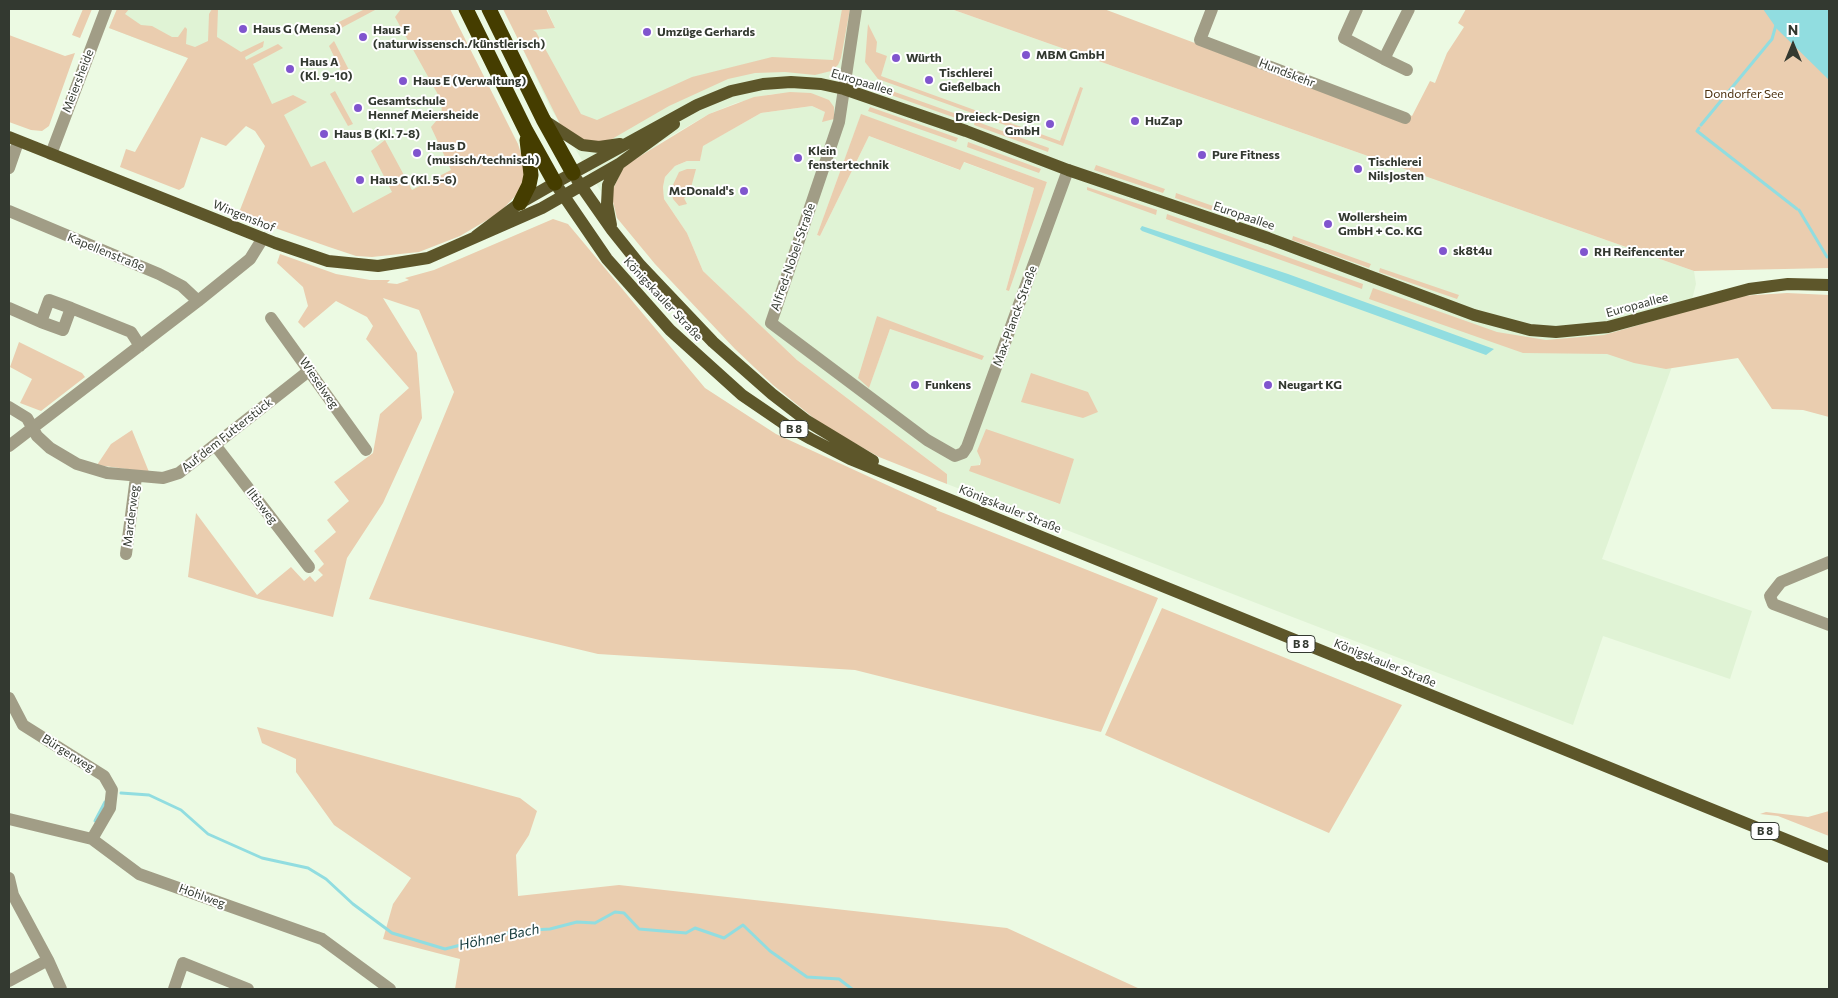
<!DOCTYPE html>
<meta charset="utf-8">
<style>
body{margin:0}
#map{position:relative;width:1838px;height:998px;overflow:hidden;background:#ecfae3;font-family:Commissioner,sans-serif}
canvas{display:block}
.frame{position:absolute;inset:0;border:10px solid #333930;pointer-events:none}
.north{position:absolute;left:1768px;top:20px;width:50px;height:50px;-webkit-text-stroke:4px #fff;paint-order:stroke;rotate:0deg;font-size:14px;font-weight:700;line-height:20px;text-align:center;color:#333930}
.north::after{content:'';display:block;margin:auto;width:18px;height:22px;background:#333930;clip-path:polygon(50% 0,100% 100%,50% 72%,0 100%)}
</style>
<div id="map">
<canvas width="1838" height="998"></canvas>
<div class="frame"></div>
<div class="north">N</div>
</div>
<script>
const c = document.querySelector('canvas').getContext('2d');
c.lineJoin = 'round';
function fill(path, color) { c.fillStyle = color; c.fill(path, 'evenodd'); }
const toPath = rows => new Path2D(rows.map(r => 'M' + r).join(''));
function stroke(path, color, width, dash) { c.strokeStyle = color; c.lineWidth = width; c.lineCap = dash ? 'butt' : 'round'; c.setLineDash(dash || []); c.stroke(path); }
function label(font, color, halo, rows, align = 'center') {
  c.font = font + ' Commissioner,sans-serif'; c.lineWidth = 4; c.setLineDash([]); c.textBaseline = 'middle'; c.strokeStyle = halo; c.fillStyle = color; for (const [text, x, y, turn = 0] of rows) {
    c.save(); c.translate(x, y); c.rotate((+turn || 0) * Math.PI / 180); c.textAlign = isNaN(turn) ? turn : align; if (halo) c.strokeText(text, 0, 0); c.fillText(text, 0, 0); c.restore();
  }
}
const built = toPath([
 [117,9,422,9,496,163,355,242,285,150,206,65,109,28],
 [547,9,951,9,1694,271,1696,284,1682,339,1602,559,1752,611,1730,679,1603,636,1573,725,947,484,947,474,797,360,703,271,687,233,664,199,663,187,665,177,675,166,687,161,700,161,702,146,761,113,812,106,825,112,834,119,811,93,772,94,736,103,709,114,659,143,613,202,617,218,550,107,511,24,555,28],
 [861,115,1047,182,1006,290,1034,188,963,162,959,170,869,136,820,236,817,235],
 [877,316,983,360,890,329,869,387],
 [981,460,1059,504,971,466,979,465]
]);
const green = toPath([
 [83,9,92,9,80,38,72,35],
 [117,9,129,9,125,14,141,25,152,26,172,37,178,37,185,27,187,29,186,44,195,47,208,41,209,14,212,9,218,9,217,37,241,52,264,41,263,47,245,57,246,60,278,44,283,48,253,64,272,104,293,95,307,102,284,115,311,167,325,161,353,213,392,192,371,151,385,140,412,190,451,170,431,127,442,114,441,100,395,17,401,9,450,9,518,144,526,170,522,189,499,213,460,236,419,252,372,257,356,256,329,247,238,215,265,146,255,131,246,126,226,146,201,137,184,187,179,190,120,167,126,149,135,152,188,58,109,28],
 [365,9,375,10,328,35,325,29],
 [503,9,546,9,555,28,533,30,536,32,581,114,597,120,692,77,772,57,833,60,842,9,850,9,841,58,838,65,831,71,815,75,785,72,755,73,728,79,669,106,612,139,596,143,579,140,560,124],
 [951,9,1104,9,1403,121,1407,114,1412,116,1430,81,1435,83,1447,53,1464,27,1458,23,1466,9,1829,9,1829,268,1694,271],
 [868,24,877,42,876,52,887,56,881,76,1060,141,1080,87,1083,88,1063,146,878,79,865,62],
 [9,35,65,56,75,53,49,126,42,131,31,130,9,122],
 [334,41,349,70,342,73,329,46],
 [878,86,965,117,964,121,877,90],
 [335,91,353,124,348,126,330,94],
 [790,92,811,93,829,100,834,107,834,119,822,122,825,112,812,106,761,113,703,146,700,161,687,161,675,166,665,177,663,187,664,199,687,233,703,271,797,360,947,474,947,484,879,457,821,424,773,385,735,349,655,264,617,218,613,202,613,189,624,166,709,114,754,97],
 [870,107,958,138,956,142,868,111],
 [861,114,1047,182,1009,291,1006,290,1034,188,964,162,960,170,869,136,820,236,817,235],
 [975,121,1049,148,1048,152,974,125],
 [968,142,1041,169,1039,173,967,147],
 [1096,165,1165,189,1163,193,1094,170],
 [687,169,696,169,689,195,684,198,687,204,679,206,673,199,671,189,679,172],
 [1087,187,1157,210,1156,215,1087,190],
 [1176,193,1250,219,1249,223,1175,198],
 [1167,214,1363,284,1362,289,1166,219],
 [553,219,568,224,705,388,776,434,937,508,936,510,1158,598,1101,732,855,670,598,654,369,599,454,392,419,310,383,298,417,353,422,418,383,503,347,558,333,617,259,599,188,577,196,513,257,595,291,567,304,581,310,576,315,582,323,575,318,570,324,564,314,551,336,532,327,520,349,501,334,482,373,453,380,414,409,388,366,339,373,326,367,317,336,301,304,328,298,322,308,306,303,287,277,263,280,254,336,274,370,280,390,280,387,283,397,284,409,280,405,278,434,270],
 [1293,236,1371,264,1369,268,1292,240],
 [1380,268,1459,295,1457,299,1379,272],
 [1373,288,1497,332,1546,340,1604,335,1740,296,1787,293,1829,295,1829,417,1803,410,1772,409,1738,358,1666,369,1634,363,1607,354,1523,353,1369,299],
 [877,316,984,356,982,360,890,329,869,388,858,378],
 [19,342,82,373,85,377,41,411,20,403,32,379,10,367],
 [1031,373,1088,392,1098,412,1083,418,1021,402],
 [986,429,1074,459,1060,504,969,471,971,466,980,465,981,460,977,451],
 [132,430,149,472,97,465,111,444],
 [1162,608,1402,705,1329,833,1105,735],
 [257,727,520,798,537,811,529,835,516,855,518,896,619,885,1007,928,1140,989,455,989,460,959,383,939,393,904,411,878,334,825,296,772,296,759,262,743],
 [1829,811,1829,836,1778,816,1760,814,1766,812,1808,817]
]);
const water = toPath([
 [1763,9,1829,9,1829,80,1777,29],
 [1142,226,1288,274,1494,349,1486,355,1142,231,1140,229]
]);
const stream = toPath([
 [1701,125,1772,39,1776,25],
 [1699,128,1697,131,1797,209],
 [1799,210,1827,257],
 [121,793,149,795,181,810,208,834,262,858,308,868,326,879,353,904,392,933,445,949,516,931,550,929,577,922,595,923,615,912,624,913,639,929,686,933,695,928,724,938,743,925,770,951,807,977,839,979,852,989],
 [95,821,105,802]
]);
const minor = toPath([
 [856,9,839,122,771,323,927,440,955,456,963,453,967,447,1068,170],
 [1212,9,1200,40,1405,118],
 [1357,9,1344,38,1384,59,1409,9],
 [1384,59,1407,70],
 [51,154,106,9],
 [9,168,18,142],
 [9,211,159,274,182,286,198,301],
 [9,308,41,322],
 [71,308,63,330,41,322,49,300,71,308,131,332,140,346],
 [271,318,366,450],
 [9,407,27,418,37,436,50,448,77,464,107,473,163,478,179,473,310,370],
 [215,445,309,567],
 [9,446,198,301,250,259,263,238],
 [126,554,136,477],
 [1829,562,1781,582,1770,596,1773,604,1829,625],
 [9,698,23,725,104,776,112,790,110,808,92,839],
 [9,819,92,839,139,874,322,939,390,989],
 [9,878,13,895,48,960,61,989],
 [9,981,48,960],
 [174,989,183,963,248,989]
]);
const major = toPath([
 [545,121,582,145,599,147,620,144],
 [9,137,275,243,328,261,378,266,428,258,542,208,619,164,674,124],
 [577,180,612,230,640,265,713,342,772,394,807,421,873,461],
 [555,183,607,259,670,330,742,395,786,425,811,439,850,459,963,505,1829,857],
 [611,225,607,204,608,185,618,166],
 [476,236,520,203,555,183,697,105,731,91,763,84,791,82,821,84,844,89,966,131,1068,170,1268,238,1474,315,1530,330,1556,332,1608,327,1749,289,1788,284,1829,285]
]);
const highway = toPath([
 [466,9,526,131,555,183],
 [489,9,543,119,573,173],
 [520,203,529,185,531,175,527,140]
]);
const markers = [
 [243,29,5,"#8055ce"],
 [647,32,5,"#8055ce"],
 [363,37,5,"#8055ce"],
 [1026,55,5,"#8055ce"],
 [896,58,5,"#8055ce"],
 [290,69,5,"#8055ce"],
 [929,80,5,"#8055ce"],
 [403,81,5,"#8055ce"],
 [358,108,5,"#8055ce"],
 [1135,121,5,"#8055ce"],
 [1050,124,5,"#8055ce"],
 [324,134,5,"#8055ce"],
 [417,153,5,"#8055ce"],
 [1202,155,5,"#8055ce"],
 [798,158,5,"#8055ce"],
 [1358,169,5,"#8055ce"],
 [360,180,5,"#8055ce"],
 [744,191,5,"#8055ce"],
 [1328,224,5,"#8055ce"],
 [1443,251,5,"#8055ce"],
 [1584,252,5,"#8055ce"],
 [915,385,5,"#8055ce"],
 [1268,385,5,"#8055ce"]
];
const shields = [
 [794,429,28],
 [1301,644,28],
 [1765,831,28]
];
const shieldNames = [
 ["B 8",794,429],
 ["B 8",1301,644],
 ["B 8",1765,831]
];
const poiNames = [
 ["Haus G (Mensa)",253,29],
 ["Haus F",373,30],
 ["(naturwissensch./künstlerisch)",373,44],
 ["Umzüge Gerhards",657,32],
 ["MBM GmbH",1036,55],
 ["Würth",906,58],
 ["Haus A",300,62],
 ["(Kl. 9-10)",300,76],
 ["Tischlerei",939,73],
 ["Gießelbach",939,87],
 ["Haus E (Verwaltung)",413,81],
 ["Gesamtschule",368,101],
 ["Hennef Meiersheide",368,115],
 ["Dreieck-Design",1040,117,"right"],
 ["GmbH",1040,131,"right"],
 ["HuZap",1145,121],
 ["Haus B (Kl. 7-8)",334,134],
 ["Haus D",427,146],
 ["(musisch/technisch)",427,160],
 ["Klein",808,151],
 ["fenstertechnik",808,165],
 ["Pure Fitness",1212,155],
 ["Tischlerei",1368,162],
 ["NilsJosten",1368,176],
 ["Haus C (Kl. 5-6)",370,180],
 ["McDonald's",734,191,"right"],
 ["Wollersheim",1338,217],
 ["GmbH + Co. KG",1338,231],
 ["sk8t4u",1453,251],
 ["RH Reifencenter",1594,252],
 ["Funkens",925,385],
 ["Neugart KG",1278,385]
];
const streetNames = [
 ["Hundskehr",1287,73,21],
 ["Meiersheide",78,81,-69],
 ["Europaallee",862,82,17],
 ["Wingenshof",244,216,22],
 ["Europaallee",1244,216,19],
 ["Kapellenstraße",106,252,22],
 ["Alfred-Nobel-Straße",793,257,-71],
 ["Königskauler Straße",663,299,47],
 ["Europaallee",1637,305,-15],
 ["Max-Planck-Straße",1015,316,-70],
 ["Wieselweg",319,383,55],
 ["Auf dem Futterstück",227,435,-38],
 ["Iltisweg",262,506,52],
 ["Königskauler Straße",1010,509,22],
 ["Marderweg",131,516,-83],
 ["Königskauler Straße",1385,663,22],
 ["Bürgerweg",68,753,32],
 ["Hohlweg",202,896,20]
];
const parkNames = [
 ["Dondorfer See",1744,94]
];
const waterNames = [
 ["Höhner Bach",499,937,-12]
];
fill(built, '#e0f3d5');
fill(green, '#eacdaf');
fill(water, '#91dde0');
stroke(stream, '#91dde0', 3);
stroke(minor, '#a19d86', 12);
stroke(major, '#5d562a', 12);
stroke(highway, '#453d00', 15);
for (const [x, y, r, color] of markers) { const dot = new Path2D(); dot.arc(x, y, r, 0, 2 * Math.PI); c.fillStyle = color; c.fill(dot); stroke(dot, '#fff', 2); }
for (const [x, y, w] of shields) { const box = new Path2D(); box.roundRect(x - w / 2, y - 8.5, w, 17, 4); c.fillStyle = '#fff'; c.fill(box); stroke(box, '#333930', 1); }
label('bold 11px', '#333930', null, shieldNames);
label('bold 12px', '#333930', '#fff', poiNames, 'left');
label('12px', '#333930', '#fff', streetNames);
label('12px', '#4b2f0c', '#fff', parkNames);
label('italic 14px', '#153a3b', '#fff', waterNames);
</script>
